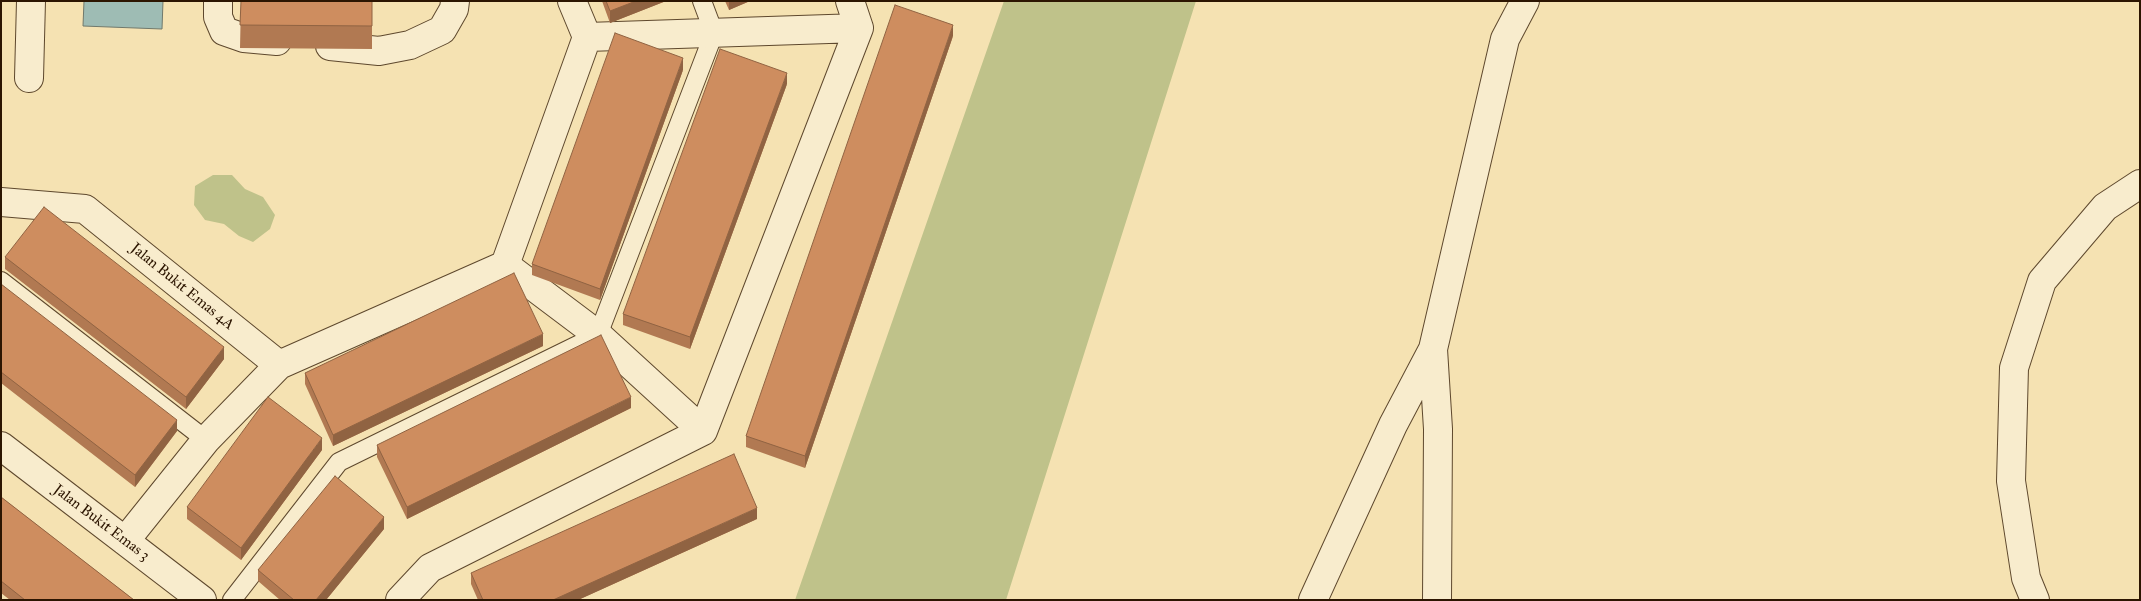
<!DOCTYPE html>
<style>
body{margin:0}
#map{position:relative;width:2141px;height:601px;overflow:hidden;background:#f5e2b2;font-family:"IM FELL Great Primer",serif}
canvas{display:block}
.frame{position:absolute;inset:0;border:2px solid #2c1501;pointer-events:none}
</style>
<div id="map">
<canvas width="2141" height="601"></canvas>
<div class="frame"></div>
</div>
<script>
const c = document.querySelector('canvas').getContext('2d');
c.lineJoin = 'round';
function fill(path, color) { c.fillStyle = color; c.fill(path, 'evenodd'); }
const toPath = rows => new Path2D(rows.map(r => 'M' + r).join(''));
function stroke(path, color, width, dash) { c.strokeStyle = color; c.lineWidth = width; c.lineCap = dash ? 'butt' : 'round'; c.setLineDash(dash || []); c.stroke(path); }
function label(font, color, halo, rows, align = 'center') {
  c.font = font + ' "IM FELL Great Primer",serif'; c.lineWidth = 5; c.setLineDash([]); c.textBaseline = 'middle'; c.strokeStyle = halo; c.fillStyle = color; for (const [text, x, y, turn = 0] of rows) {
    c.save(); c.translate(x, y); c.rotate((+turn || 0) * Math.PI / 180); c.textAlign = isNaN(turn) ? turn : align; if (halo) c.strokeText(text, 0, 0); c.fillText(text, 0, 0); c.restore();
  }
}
const green = toPath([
 [1004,1,1196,1,1006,600,795,600],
 [213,175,232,175,245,189,263,197,275,215,270,229,253,242,239,236,224,224,205,220,194,205,195,186]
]);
const water = toPath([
 [84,1,163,1,162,29,83,26,84,1]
]);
const lane = toPath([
 [1,281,206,440],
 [232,600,339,462,598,335,714,33,702,1]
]);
const street = toPath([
 [218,1,218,17,224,31,244,38,277,41],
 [587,37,859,28],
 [330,46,379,51,410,45,442,30,454,9,455,1],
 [29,78,31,1],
 [1,202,85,209,279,365],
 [505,265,598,335,703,431],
 [1433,349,1438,429,1437,600],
 [1,446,202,600],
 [125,541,206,440,279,365,505,265,587,37,572,1],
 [400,600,430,568,703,431,859,28,850,1],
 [1313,600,1393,425,1433,349,1505,39,1525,1],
 [2035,600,2026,578,2011,481,2014,368,2042,281,2105,207,2140,184]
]);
const wall = toPath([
 [241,1,372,1,372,49,240,48],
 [602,1,666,1,610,23],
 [725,1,750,1,729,10],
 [953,36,805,468,746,447,746,436],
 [683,70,600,300,532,275,532,264],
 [787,84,690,349,623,325,623,314],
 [5,257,224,359,186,409,5,269],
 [1,284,177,431,135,487,1,383],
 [543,346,333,446,305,384,305,373],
 [631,408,407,519,377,457,377,445],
 [322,450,241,560,187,519,187,507],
 [1,497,134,600,10,600,1,593],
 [757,519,578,600,478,600,471,584,471,573],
 [384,529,326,600,280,600,258,581,258,570]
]);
const shadedWall = toPath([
 [636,1,666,1,610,23,610,11],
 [729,1,750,1,729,10],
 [953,25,953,36,805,468,805,456],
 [683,58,683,70,600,300,600,289],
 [787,73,787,84,690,349,690,337],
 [543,334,543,346,333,446,333,435],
 [224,347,224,359,186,409,186,397],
 [631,397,631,408,407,519,407,507],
 [177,420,177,431,135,487,135,475],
 [322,438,322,450,241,560,241,548],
 [757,508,757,519,578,600,553,600],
 [384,517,384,529,326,600,316,600]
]);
const building = toPath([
 [241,1,372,1,372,26,240,25,241,1],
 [606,1,636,1,610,11,606,1],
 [895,5,953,25,805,456,746,436,895,5],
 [615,33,683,58,600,289,532,264,615,33],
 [720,49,787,73,690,337,623,314,720,49],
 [44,207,224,347,186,397,5,257,44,207],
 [514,273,543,334,333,435,305,373,514,273],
 [1,284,177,420,135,475,1,372,1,284],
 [601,335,631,397,407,507,377,445,601,335],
 [268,397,322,438,241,548,187,507,268,397],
 [734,454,757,508,553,600,483,600,471,573,734,454],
 [335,476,384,517,316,600,294,600,258,570,335,476],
 [1,497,134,600,25,600,1,581,1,497]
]);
const streetNames = [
 ["Jalan Bukit Emas 4A",182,287,39],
 ["Jalan Bukit Emas 3",101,523,37]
];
fill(green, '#bfc28a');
fill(water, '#9ebcb4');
stroke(water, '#70796c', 1);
stroke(lane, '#5e482d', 20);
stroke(street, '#5e482d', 30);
stroke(lane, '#f8eccd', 18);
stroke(street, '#f8eccd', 28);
fill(wall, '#b17952');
fill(shadedWall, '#906342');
fill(building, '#ce8d5f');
stroke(building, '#906342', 1);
label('15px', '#2c1501', '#f8eccd', streetNames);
</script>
